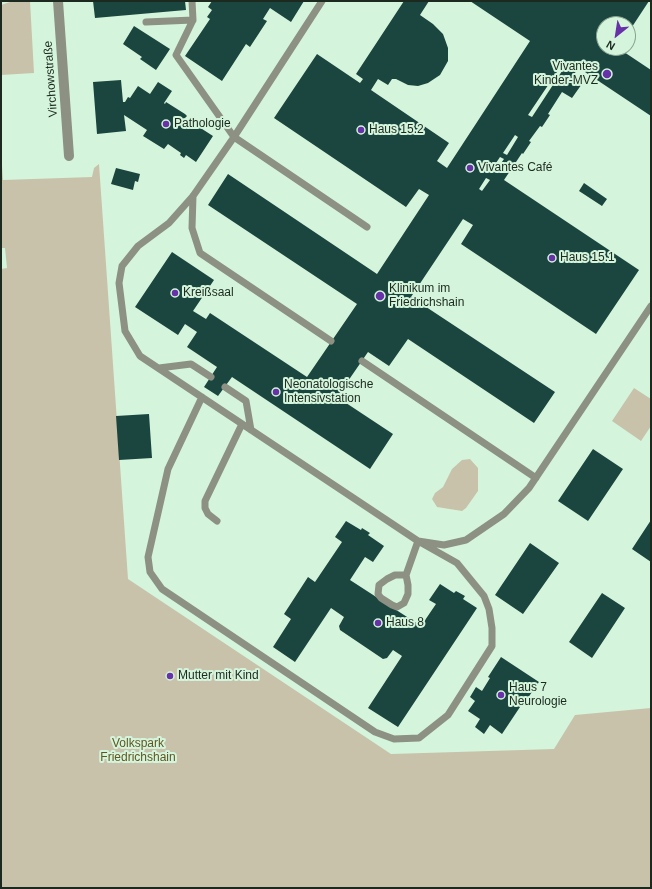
<!DOCTYPE html>
<meta charset="utf-8">
<style>
body{margin:0}
#map{position:relative;width:652px;height:889px;overflow:hidden;background:#d4f5dc;font-family:Helvetica,sans-serif}
canvas{display:block}
.frame{position:absolute;inset:0;border:2px solid #1c291f;pointer-events:none}
.north{position:absolute;left:596px;top:16px;width:40px;height:40px;box-sizing:border-box;background:#d4f5dc;border:1px solid #8aa390;border-radius:50%;rotate:210deg;font-size:11px;font-weight:700;line-height:16px;text-align:center;color:#1c291f}
.north::after{content:'';display:block;margin:auto;width:14px;height:18px;background:#6731a8;clip-path:polygon(50% 0,100% 100%,50% 72%,0 100%)}
</style>
<div id="map">
<canvas width="652" height="889"></canvas>
<div class="frame"></div>
<div class="north">N</div>
</div>
<script>
const c = document.querySelector('canvas').getContext('2d');
c.lineJoin = 'round';
function fill(path, color) { c.fillStyle = color; c.fill(path, 'evenodd'); }
const toPath = rows => new Path2D(rows.map(r => 'M' + r).join(''));
function stroke(path, color, width, dash) { c.strokeStyle = color; c.lineWidth = width; c.lineCap = dash ? 'butt' : 'round'; c.setLineDash(dash || []); c.stroke(path); }
function label(font, color, halo, rows, align = 'center') {
  c.font = font + ' Helvetica,sans-serif'; c.lineWidth = 4; c.setLineDash([]); c.textBaseline = 'middle'; c.strokeStyle = halo; c.fillStyle = color; for (const [text, x, y, turn = 0] of rows) {
    c.save(); c.translate(x, y); c.rotate((+turn || 0) * Math.PI / 180); c.textAlign = isNaN(turn) ? turn : align; if (halo) c.strokeText(text, 0, 0); c.fillText(text, 0, 0); c.restore();
  }
}
const green = toPath([
 [13,1,30,1,34,73,1,75,1,5],
 [1,151,3,180,92,177,94,168,99,164,128,579,391,754,554,749,575,715,651,708,651,888,1,888,1,269,7,268,5,248,1,248],
 [634,388,651,399,651,426,641,441,612,421],
 [470,459,478,468,478,491,466,508,462,511,437,507,432,499,435,493,443,487,452,469,462,460]
]);
const building = toPath([
 [93,1,185,1,186,10,95,18],
 [212,1,304,1,291,22,270,8,263,19,267,21,250,47,246,44,222,81,185,56,210,19,207,17,212,10,208,7],
 [404,1,429,1,420,15,433,24,443,34,448,48,448,61,440,75,428,83,418,86,408,85,396,79,392,79,388,85,378,79,371,90,449,143,437,161,447,168,530,41,470,1,649,1,628,33,628,24,604,24,604,48,618,48,651,70,651,116,579,68,574,74,584,81,572,98,562,92,548,114,550,115,542,127,540,126,529,141,531,142,523,154,522,153,504,180,639,270,596,334,461,244,473,225,463,219,411,297,555,392,534,423,408,339,389,366,368,352,337,397,393,434,370,469,232,377,218,396,204,387,217,367,187,347,197,332,185,324,178,335,135,307,172,252,214,280,193,311,206,319,210,313,307,377,357,304,208,205,228,174,377,274,429,195,419,189,406,207,274,118,317,54,360,83,363,79,356,74],
 [561,66,564,68,532,117,528,115],
 [515,135,518,137,507,155,503,153],
 [500,157,504,159,497,169,494,166],
 [486,178,490,180,482,191,479,189],
 [134,26,170,49,156,70,140,59,142,57,123,44],
 [121,80,123,102,125,102,128,97,130,98,138,86,150,94,158,82,172,91,164,103,165,104,166,102,185,114,187,116,185,118,213,136,196,162,186,155,184,158,180,155,181,153,168,144,164,149,143,136,147,130,124,115,126,131,97,134,93,82],
 [116,168,140,174,138,182,135,181,133,190,111,184],
 [584,183,607,199,602,206,579,191],
 [149,414,152,458,119,460,116,416],
 [593,449,623,469,588,521,558,501],
 [651,520,651,562,632,549],
 [346,521,361,530,362,528,370,533,368,535,384,546,373,562,365,557,350,580,421,626,436,604,429,600,440,584,454,593,456,591,465,596,463,599,477,608,398,727,368,708,402,656,393,650,387,658,383,659,340,630,339,626,344,617,331,608,295,662,273,647,291,619,284,614,308,577,315,582,342,542,335,537],
 [530,543,559,563,523,614,495,595],
 [602,593,625,608,592,658,569,642],
 [501,657,539,682,525,702,524,701,502,734,490,725,484,734,475,727,480,719,468,711,475,701,470,697,476,687,482,691,490,678,488,677]
]);
const lane = toPath([
 [192,1,193,20,176,55,234,137,367,227],
 [322,1,234,137,193,196,169,223,138,246,122,266,119,283,125,331,140,356,418,541,444,545,466,540,504,514,529,488,651,306],
 [146,22,193,20],
 [193,196,192,228,200,253,331,341],
 [362,361,536,478],
 [159,368,191,364,211,377],
 [225,387,246,401,251,430],
 [202,397,168,469,148,557,150,572,162,589,375,732,394,739,419,738,448,715,492,646,492,628,489,609,484,596,457,563,418,541,406,575,395,575,387,579,379,585,378,594,381,598,392,605,397,607,404,603,408,594,408,585,406,575],
 [217,521,208,514,205,508,205,501,242,424]
]);
const street = toPath([
 [58,1,69,156]
]);
const markers = [
 [607,74,5,"#6731a8"],
 [166,124,4,"#6731a8"],
 [361,130,4,"#6731a8"],
 [470,168,4,"#6731a8"],
 [552,258,4,"#6731a8"],
 [175,293,4,"#6731a8"],
 [380,296,5,"#6731a8"],
 [276,392,4,"#6731a8"],
 [378,623,4,"#6731a8"],
 [170,676,4,"#6731a8"],
 [501,695,4,"#6731a8"]
];
const poiNames = [
 ["Vivantes",598,67,"right"],
 ["Kinder-MVZ",598,81,"right"],
 ["Pathologie",174,124],
 ["Haus 15.2",369,130],
 ["Vivantes Café",478,168],
 ["Haus 15.1",560,258],
 ["Klinikum im",389,289],
 ["Friedrichshain",389,303],
 ["Kreißsaal",183,293],
 ["Neonatologische",284,385],
 ["Intensivstation",284,399],
 ["Haus 8",386,623],
 ["Mutter mit Kind",178,676],
 ["Haus 7",509,688],
 ["Neurologie",509,702]
];
const streetNames = [
 ["Virchowstraße",51,79,-94]
];
const parkNames = [
 ["Volkspark",138,744],
 ["Friedrichshain",138,758]
];
fill(green, '#c9c2aa');
fill(building, '#1b453f');
stroke(lane, '#8c9183', 7);
stroke(street, '#8c9183', 10);
for (const [x, y, r, color] of markers) { const dot = new Path2D(); dot.arc(x, y, r, 0, 2 * Math.PI); c.fillStyle = color; c.fill(dot); stroke(dot, '#d4f5dc', 1.5); }
label('12px', '#1c291f', '#d4f5dc', poiNames, 'left');
label('12px', '#1c291f', '#d4f5dc', streetNames);
label('12px', '#635521', '#d4f5dc', parkNames);
</script>
